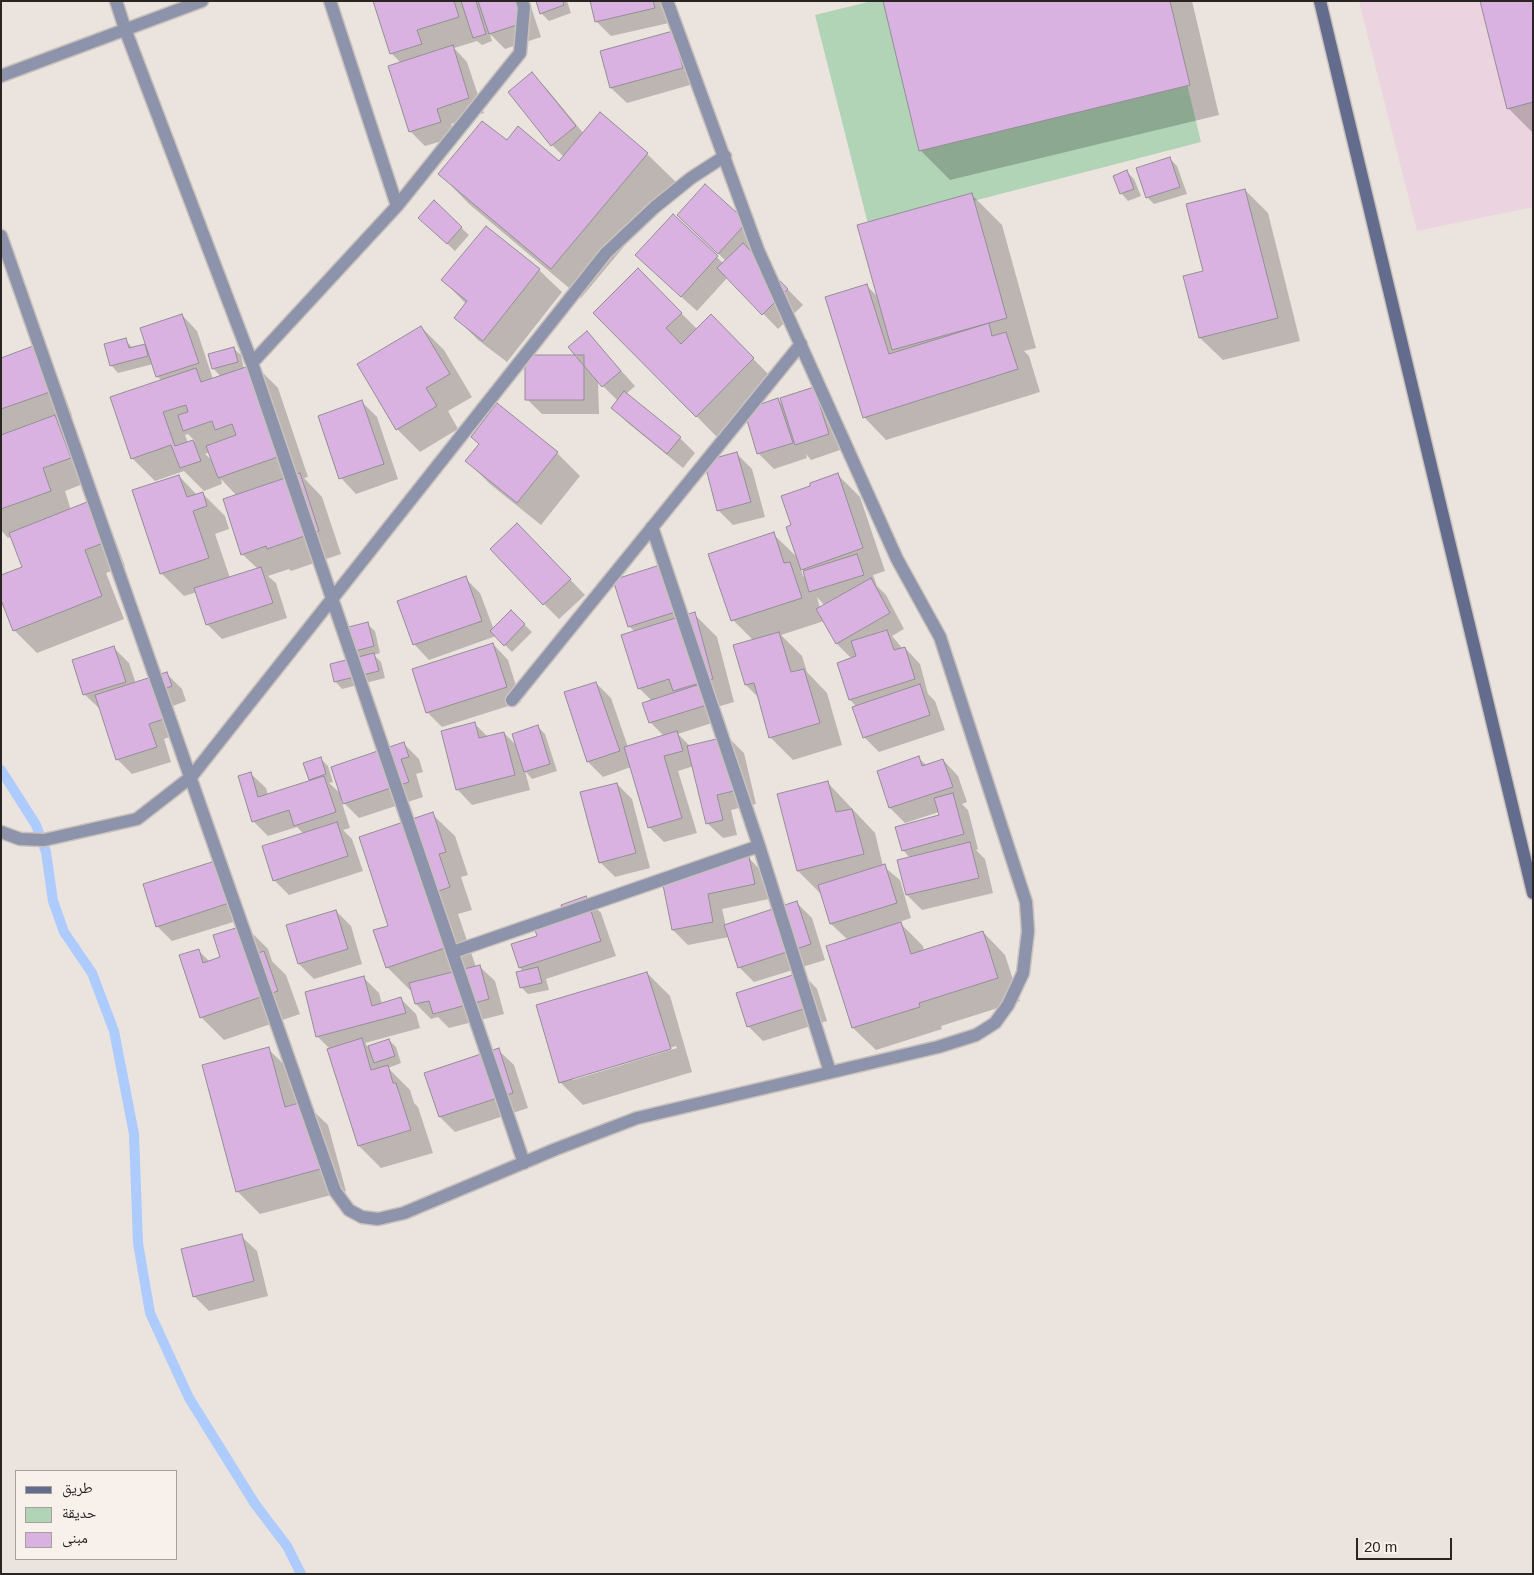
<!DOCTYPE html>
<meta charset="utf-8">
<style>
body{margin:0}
#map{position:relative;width:1534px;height:1575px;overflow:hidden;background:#ebe3de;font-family:Arial,"Noto Naskh Arabic",sans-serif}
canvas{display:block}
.frame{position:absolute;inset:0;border:2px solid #282523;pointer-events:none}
.legend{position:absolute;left:15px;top:1470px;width:162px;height:90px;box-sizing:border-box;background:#f8f0eb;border:1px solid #a59f9b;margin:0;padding:6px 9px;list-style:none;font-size:15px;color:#282523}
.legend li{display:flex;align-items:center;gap:10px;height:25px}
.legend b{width:25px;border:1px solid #a59f9b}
.scale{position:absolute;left:1356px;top:1538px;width:96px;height:22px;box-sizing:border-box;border:2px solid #282523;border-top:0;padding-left:6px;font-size:15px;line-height:18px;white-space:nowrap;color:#282523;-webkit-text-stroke:4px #f8f0eb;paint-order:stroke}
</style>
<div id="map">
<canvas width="1534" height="1575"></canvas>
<div class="frame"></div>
<ul class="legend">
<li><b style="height:6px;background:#646c8d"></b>طريق</li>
<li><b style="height:14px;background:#b1d3b6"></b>حديقة</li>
<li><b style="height:14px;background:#d9b2e1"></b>مبنى</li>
</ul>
<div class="scale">20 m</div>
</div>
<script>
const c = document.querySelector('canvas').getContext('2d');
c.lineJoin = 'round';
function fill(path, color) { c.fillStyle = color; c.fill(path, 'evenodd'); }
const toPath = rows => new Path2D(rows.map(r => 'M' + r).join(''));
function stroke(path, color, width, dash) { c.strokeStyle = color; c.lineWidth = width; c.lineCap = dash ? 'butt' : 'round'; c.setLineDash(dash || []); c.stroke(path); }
const education = toPath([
 [1359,1,1533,1,1533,207,1417,231]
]);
const green = toPath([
 [872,1,1167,1,1201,142,869,228,815,15]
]);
const shadow = toPath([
 [375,1,529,1,541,37,505,49,490,34,492,41,482,45,477,41,454,48,467,62,484,113,451,124,456,137,425,146,410,131,401,63,391,53],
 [537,1,567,1,571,13,549,21,541,13],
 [591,1,664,1,669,23,611,36,596,21],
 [884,1,1192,1,1219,115,950,180,920,150],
 [1533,1,1533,133,1508,108],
 [672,32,697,83,627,103,611,88,602,51],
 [532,74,547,89,584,134,647,154,677,183,581,298,469,204,440,174,507,142,559,163,564,157,552,145],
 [1170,159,1177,166,1187,194,1154,204,1147,197],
 [1127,172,1134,179,1141,196,1128,201,1121,193],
 [1245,190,1268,213,1300,341,1223,360,1200,338,1205,272],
 [972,195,1002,225,1036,348,1024,351,1029,356,1040,392,886,440,864,417,866,285,879,298],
 [434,202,469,235,455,251,427,225],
 [673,216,724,264,726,261,693,230,746,223,761,238,750,251,803,305,778,329,728,277,697,311,652,270],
 [539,270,562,292,507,362,478,340,456,318,466,304,443,280],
 [638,270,698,330,711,316,776,382,749,409,778,400,783,405,813,388,843,449,811,460,806,454,807,458,774,469,758,453,746,412,719,439,594,313],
 [182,315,197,331,213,379,221,377,213,368,233,348,241,355,244,369,255,365,278,388,308,477,304,478,322,497,341,554,291,571,289,569,268,576,276,583,287,618,222,639,207,624,197,592,184,596,161,573,179,476,197,495,202,493,225,516,229,529,215,534,230,578,258,569,242,554,237,496,221,479,222,484,204,491,184,471,155,481,132,458,162,381,157,376,153,364,118,373,111,365,125,340,133,348,144,345,149,349],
 [188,434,195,441,188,443,185,435],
 [210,452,213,461,205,454],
 [421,327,444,350,472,397,448,411,458,429,420,452,397,429,359,365],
 [587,333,635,386,626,394,680,438,695,453,683,468,628,423,613,408,618,401,598,381,599,414,542,414,527,399,577,356],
 [32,348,55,370,72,415,58,419,78,439,93,480,65,491,71,510,87,504,110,526,125,566,106,573,124,619,37,653,14,630,1,597,24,568,12,536,8,538,1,530,1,359],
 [362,402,377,417,398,479,356,494,341,478],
 [498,405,557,453,580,476,541,525,490,484,467,461,480,445],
 [737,454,752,469,765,517,733,525,718,510],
 [837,474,860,497,885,571,873,575,877,586,886,595,904,629,892,636,903,649,905,648,920,664,928,694,935,701,945,730,879,752,864,737,857,707,850,700,852,659,837,644,824,621,781,635,802,656,807,672,827,693,842,745,793,760,770,737,759,698,746,685,753,640,733,620,773,534,798,558,793,526,812,487],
 [800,567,804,571,807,580,803,576],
 [817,597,825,606,820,608],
 [532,540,585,595,559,619,544,604],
 [465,578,480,593,494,630,511,612,532,632,512,652,496,636,429,660,414,644],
 [615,581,686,616,694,614,717,637,734,702,717,707,721,720,678,734,691,747,729,738,744,753,756,804,731,810,737,835,723,838,707,823,694,766,678,771,697,833,664,842,649,827,631,767,603,777,588,762,596,683,611,698,628,747,664,736,650,722,652,701,639,688,635,632,629,626],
 [367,624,375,631,380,653,374,655,381,662,385,678,342,689,335,681,356,659,349,652],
 [493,644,508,660,521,702,442,727,427,712],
 [114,648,129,663,136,684,167,674,182,689,186,701,173,706,181,733,164,739,171,762,132,774,117,759,101,709,100,709,84,694],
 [475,724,488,737,504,733,517,746,538,727,545,734,557,771,532,779,525,771,530,790,472,805,457,789],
 [404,744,419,759,423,772,416,774,423,797,359,818,341,800,350,828,343,830,352,839,363,871,289,895,274,880,304,834,297,827,268,836,253,821,250,773,266,788,268,795,312,781,310,779,321,759,328,766,333,782,329,783,342,795],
 [919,758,927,766,943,760,958,776,967,802,962,804,968,810,978,849,976,850,985,859,993,893,922,910,907,895,910,858,903,850,940,816,939,812,905,823,890,808,878,772],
 [828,783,875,833,883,866,900,880,911,918,899,922,923,946,924,951,983,932,1005,955,1020,1001,941,1026,942,1029,876,1050,853,1028,828,947,848,940,831,924,821,894,798,871,779,795],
 [617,784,632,799,650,868,615,877,600,862],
 [432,814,455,836,468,875,461,877,472,910,458,914,476,967,479,966,495,981,504,1014,449,1028,438,1017,431,1019,416,1004,412,989,410,990,387,967,390,927],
 [749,858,764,874,769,899,722,909,726,926,797,903,812,918,825,960,754,982,739,967,729,937,688,945,673,930,662,876],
 [215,863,243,919,172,941,157,926],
 [586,898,601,913,616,956,546,979,549,990,528,994,521,987,524,972,520,968,539,937],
 [336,911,351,926,362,964,314,979,299,964,288,926],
 [245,926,268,949,272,961,286,975,300,1014,224,1040,201,1017,198,950,210,962,222,958],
 [647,973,670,996,692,1072,583,1105,560,1082],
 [676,1046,677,1048,573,1080,573,1077],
 [802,973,817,989,827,1021,763,1041,748,1026],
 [364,978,379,993,382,1004,401,999,416,1014,420,1028,365,1043,368,1047,389,1040,396,1047,401,1063,388,1068,410,1090,414,1103,418,1107,433,1153,381,1168,359,1146,330,1049,317,1036],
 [268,1049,291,1071,305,1103,328,1125,346,1191,260,1214,237,1191],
 [498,1050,514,1065,528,1108,455,1132,440,1117],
 [241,1236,257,1251,268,1296,209,1311,194,1296]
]);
const stream = toPath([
 [1,770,36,825,46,852,53,901,64,932,92,973,114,1031,134,1134,138,1243,150,1313,189,1398,255,1504,287,1546,301,1574]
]);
const building = toPath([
 [373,1,454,1,459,17,417,30,422,44,390,54,373,1],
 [461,1,476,1,486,34,473,38,461,1],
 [478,1,520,1,526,22,489,34,478,1],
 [536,1,563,1,564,5,540,14,536,1],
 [590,1,653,1,655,8,595,22,590,1],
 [883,1,1170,1,1190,85,919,151,883,1],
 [1480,1,1533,1,1533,102,1507,109,1480,1],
 [673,31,683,68,610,88,600,51,673,31],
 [453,45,469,98,437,109,441,122,409,132,388,66,453,45],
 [532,72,576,126,551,146,508,92,532,72],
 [600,112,648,153,551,269,438,174,482,121,507,140,518,126,559,161,600,112],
 [1170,157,1180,187,1146,198,1136,168,1170,157],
 [1127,170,1134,189,1120,194,1113,176,1127,170],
 [705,184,747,222,718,254,677,215,705,184],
 [1245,189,1278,318,1199,338,1183,276,1203,271,1186,204,1245,189],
 [972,193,1007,318,892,350,857,225,972,193],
 [434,200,462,227,447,244,418,218,434,200],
 [673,214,718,256,681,297,635,255,673,214],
 [486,226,540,269,483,341,454,318,467,301,441,280,486,226],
 [743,243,788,289,762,315,717,268,743,243],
 [638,268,682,313,666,328,681,344,711,314,754,358,696,417,593,313,638,268],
 [867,284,889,354,989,323,992,336,1006,332,1018,369,863,418,825,297,867,284],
 [182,314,199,363,156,377,140,328,182,314],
 [421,326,450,374,426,388,437,406,396,430,357,364,421,326],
 [587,331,621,371,602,387,568,347,587,331],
 [126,338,129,348,145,344,148,356,110,366,104,344,126,338],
 [33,346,50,392,1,409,1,358,33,346],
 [234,347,238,362,212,369,208,354,234,347],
 [525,355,584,355,584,400,525,400,525,355],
 [255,364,286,454,218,478,206,446,236,435,232,424,215,430,212,421,183,431,178,415,188,412,186,405,163,412,175,446,193,440,201,461,180,468,171,445,131,459,110,397,196,368,201,382,255,364],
 [814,387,829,434,795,445,780,398,814,387],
 [624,391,681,437,667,454,611,408,624,391],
 [778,398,793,443,757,454,744,410,778,398],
 [362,400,384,464,339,479,318,416,362,400],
 [497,403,558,452,517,503,465,461,479,444,471,437,497,403],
 [55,415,71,458,43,468,51,491,1,509,1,435,55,415],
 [737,452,751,502,717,511,704,461,737,452],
 [300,473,319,531,267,549,266,546,241,555,223,499,300,473],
 [838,473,863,548,801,570,786,527,791,525,781,496,810,486,810,483,838,473],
 [179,475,187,497,203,492,207,506,193,511,209,558,160,574,132,490,179,475],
 [87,502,103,543,85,550,102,596,13,631,1,600,1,575,22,567,9,533,87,502],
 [517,523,571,579,543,605,490,549,517,523],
 [774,532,784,563,790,562,802,598,731,621,708,554,774,532],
 [857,554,864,575,809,592,803,571,857,554],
 [660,565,675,612,628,627,613,580,660,565],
 [261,567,273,603,206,625,194,588,261,567],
 [466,576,482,621,413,645,397,601,466,576],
 [871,578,890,613,836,644,816,609,871,578],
 [511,610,525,624,504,646,490,631,511,610],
 [695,612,713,679,673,691,669,679,638,689,621,635,695,612],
 [368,622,374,646,348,653,341,629,368,622],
 [887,630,894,650,905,647,915,679,849,700,837,663,856,656,851,641,887,630],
 [779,632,791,672,804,669,820,723,769,738,754,683,745,685,733,645,779,632],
 [493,643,507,687,426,713,412,669,493,643],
 [114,646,126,682,83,695,72,660,114,646],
 [374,653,379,671,334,682,330,664,374,653],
 [167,672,172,686,159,691,167,718,149,724,157,747,116,760,95,695,167,672],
 [596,682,620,751,587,762,564,692,596,682],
 [700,684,707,705,649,723,642,703,700,684],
 [920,684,930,715,863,738,852,707,920,684],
 [475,722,479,738,504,732,515,775,456,790,441,731,475,722],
 [538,725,550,764,524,772,512,734,538,725],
 [677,731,683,751,664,756,682,818,648,828,624,747,677,731],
 [729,736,742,789,717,795,723,820,706,824,687,746,729,736],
 [404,742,409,757,401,759,409,782,343,804,331,767,404,742],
 [919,756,922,766,943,759,953,787,889,808,877,771,919,756],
 [321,757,326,774,309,780,303,763,321,757],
 [251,772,258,797,324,776,336,812,294,826,289,810,252,822,238,776,251,772],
 [828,781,836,812,852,809,864,854,797,871,777,794,828,781],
 [617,783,636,853,599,863,580,792,617,783],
 [953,793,964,834,902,851,895,827,939,815,934,798,953,793],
 [433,812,446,852,439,854,450,887,436,892,454,945,386,968,373,930,388,926,359,837,433,812],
 [337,822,348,856,273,881,262,846,337,822],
 [970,842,979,878,906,895,897,860,970,842],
 [749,857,755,884,708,894,713,922,672,930,661,875,749,857],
 [215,861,229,903,156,927,143,884,215,861],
 [885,864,897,903,830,924,818,885,885,864],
 [586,896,601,941,519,968,511,944,537,936,533,924,563,913,561,905,586,896],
 [797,901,811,944,738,968,724,925,797,901],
 [336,910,348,949,298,964,286,925,336,910],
 [901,922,911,954,983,931,998,978,919,1003,920,1007,852,1028,826,946,901,922],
 [246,925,256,954,264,951,278,991,200,1018,179,955,199,949,203,963,220,957,213,935,246,925],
 [480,965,489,999,433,1014,429,1001,415,1004,409,983,480,965],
 [538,967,542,983,520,988,516,972,538,967],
 [647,972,671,1049,559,1083,536,1005,647,972],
 [802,972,813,1006,747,1027,736,993,802,972],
 [364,976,372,1006,401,997,406,1013,316,1037,305,992,364,976],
 [362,1038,371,1070,388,1065,393,1083,396,1083,411,1130,358,1146,327,1049,362,1038],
 [389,1039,395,1056,374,1063,368,1046,389,1039],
 [269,1047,285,1107,306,1101,324,1168,236,1192,202,1065,269,1047],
 [499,1048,513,1093,439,1117,424,1073,499,1048],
 [242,1234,254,1281,193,1297,181,1249,242,1234]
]);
const street = toPath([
 [116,1,125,29,252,363,524,1163],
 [330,1,397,206],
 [1,76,202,1],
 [1,236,335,1191,349,1210,362,1217,378,1219,404,1213,556,1149,637,1118,938,1047,976,1035,995,1023,1008,1005,1023,973,1028,931,1026,902,940,637,897,559,758,250,667,1],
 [252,363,397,206,520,53,524,7,522,1],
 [652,527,759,846,830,1072],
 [512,700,801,344],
 [1,832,20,839,44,840,137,819,191,777,606,253,655,207,691,178,725,156],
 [453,952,759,846]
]);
const secondary = toPath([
 [1320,1,1533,893]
]);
fill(education, '#ebd3df');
fill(green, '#b1d3b6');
fill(shadow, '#0003');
stroke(stream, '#adcbfd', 10);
fill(building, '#d9b2e1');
stroke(building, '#938e94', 1);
stroke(street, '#c8c1bc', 15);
stroke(secondary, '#c8c1bc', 15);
stroke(street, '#8d93aa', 12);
stroke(secondary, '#646c8d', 12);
</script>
